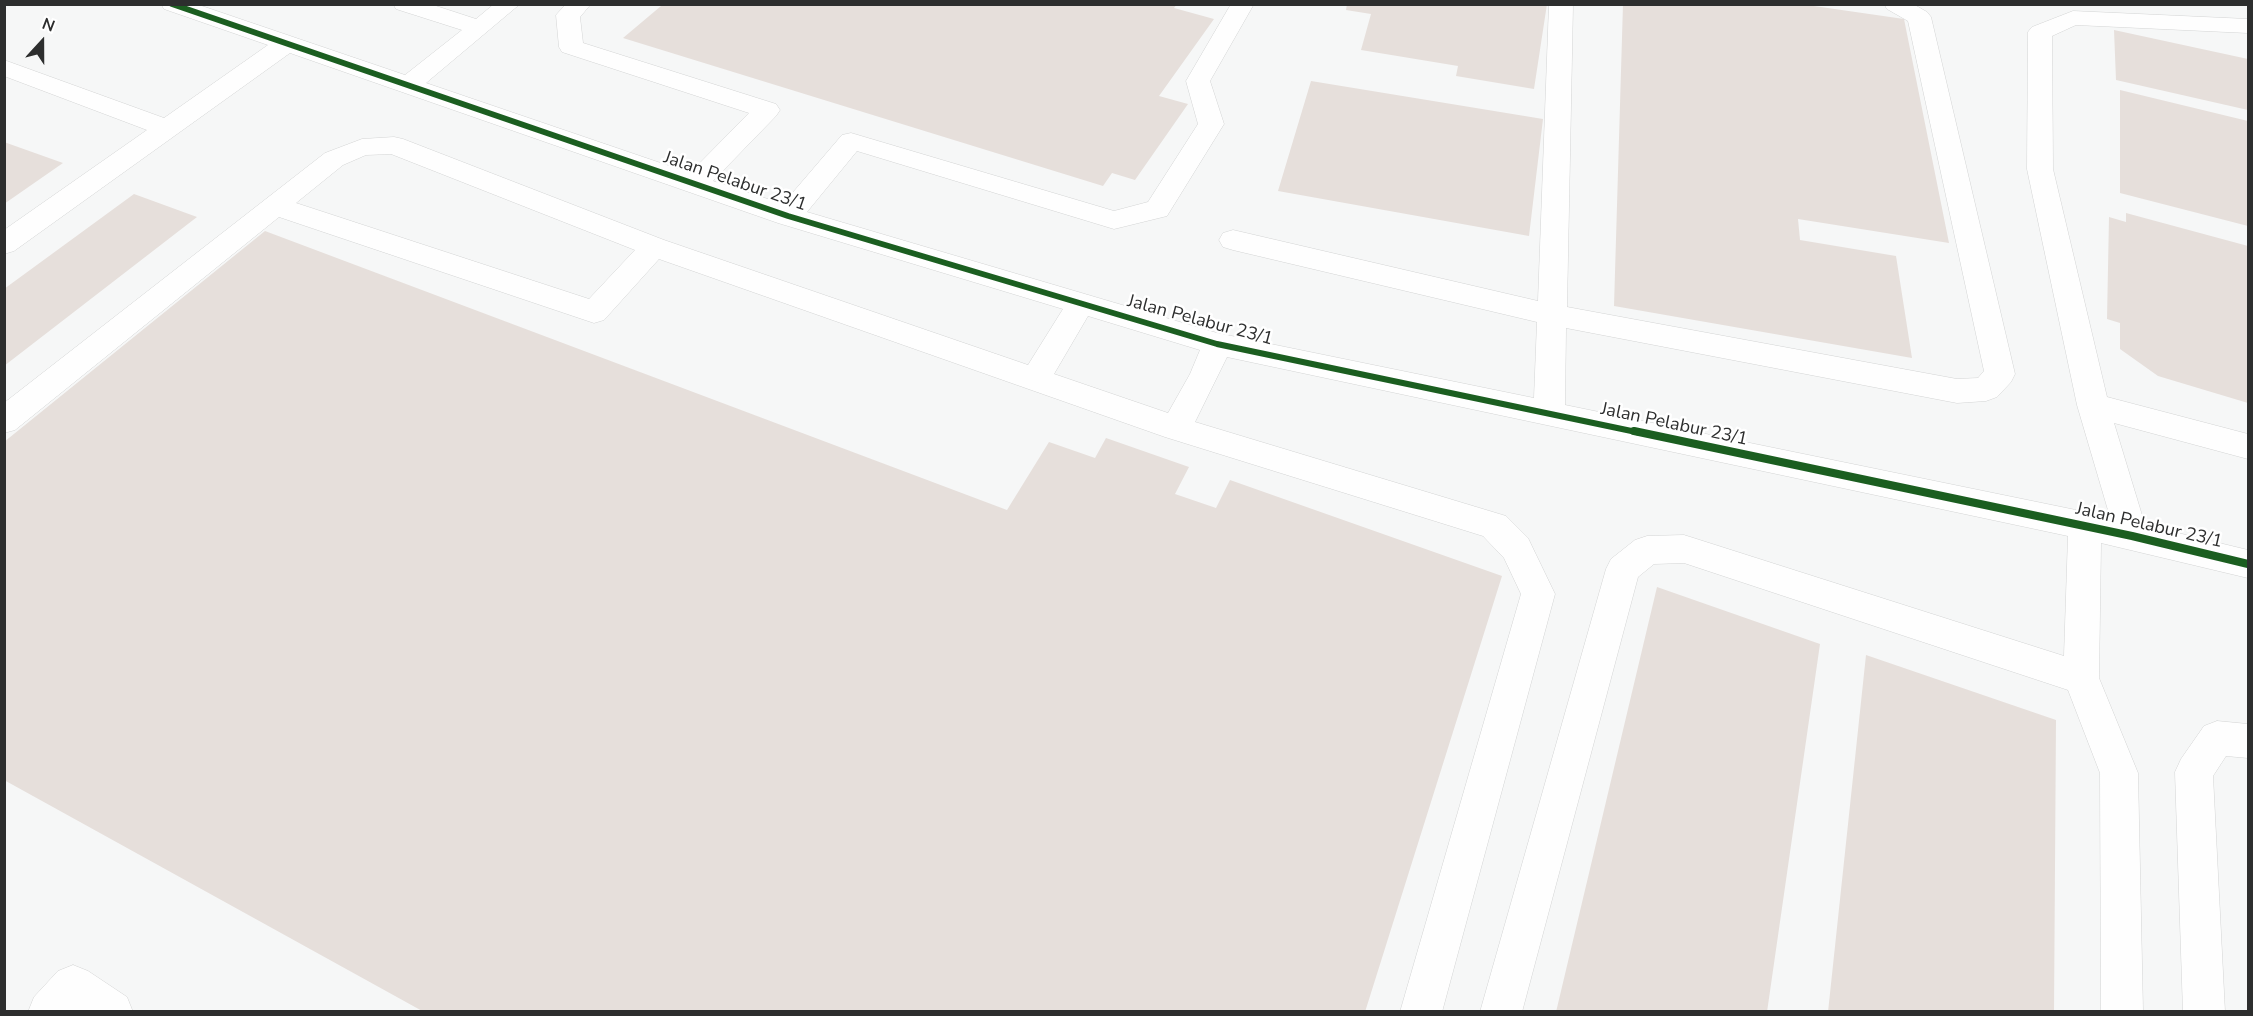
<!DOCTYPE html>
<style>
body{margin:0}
#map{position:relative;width:2253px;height:1016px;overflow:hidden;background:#f6f7f7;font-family:"Nunito Sans",sans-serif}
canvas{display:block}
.frame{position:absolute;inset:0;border:6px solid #2d2e2e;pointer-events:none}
.north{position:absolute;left:12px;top:12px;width:60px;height:60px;-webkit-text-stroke:4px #fff;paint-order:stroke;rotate:21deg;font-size:16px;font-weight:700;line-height:24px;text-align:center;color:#2d2e2e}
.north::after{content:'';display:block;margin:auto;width:21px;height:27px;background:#2d2e2e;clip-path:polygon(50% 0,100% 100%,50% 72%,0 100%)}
</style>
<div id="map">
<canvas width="2253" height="1016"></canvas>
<div class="frame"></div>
<div class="north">N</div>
</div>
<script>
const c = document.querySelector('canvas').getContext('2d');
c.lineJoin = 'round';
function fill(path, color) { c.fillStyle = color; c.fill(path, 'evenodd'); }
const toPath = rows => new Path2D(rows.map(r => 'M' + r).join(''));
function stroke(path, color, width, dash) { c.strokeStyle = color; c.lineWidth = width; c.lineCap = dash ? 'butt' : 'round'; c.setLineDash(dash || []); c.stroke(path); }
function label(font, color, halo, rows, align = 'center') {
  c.font = font + ' "Nunito Sans",sans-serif'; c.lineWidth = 5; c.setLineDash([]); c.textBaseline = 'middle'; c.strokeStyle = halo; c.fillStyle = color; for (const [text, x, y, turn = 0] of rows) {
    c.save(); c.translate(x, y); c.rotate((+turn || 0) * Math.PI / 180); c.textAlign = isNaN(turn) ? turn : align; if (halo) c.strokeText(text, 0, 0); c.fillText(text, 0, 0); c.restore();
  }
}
const building = toPath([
 [658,4,1177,4,1174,8,1214,19,1159,96,1188,104,1135,180,1112,173,1103,186,623,38,661,6],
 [1347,4,1547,4,1534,89,1456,76,1458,66,1361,50,1371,14,1346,10],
 [1623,4,1800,4,1904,19,1949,243,1798,219,1800,240,1896,256,1912,358,1614,306],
 [2114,30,2248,59,2248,110,2116,80],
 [1311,81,1543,119,1529,236,1278,191],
 [2120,90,2248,121,2248,226,2120,193],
 [4,142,63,163,4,204],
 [134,194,197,217,4,366,4,289],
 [2126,213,2248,246,2248,403,2158,376,2120,349,2120,323,2107,319,2109,217,2126,222],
 [265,231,1007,510,1049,442,1095,458,1106,438,1189,467,1175,494,1216,508,1230,480,1502,576,1365,1012,424,1012,4,780,4,442],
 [1657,587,1820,644,1767,1012,1556,1012],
 [1866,655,2056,720,2054,1012,1828,1012]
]);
const minor = toPath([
 [161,4,196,4,405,75,462,30,396,9,393,4,430,4,476,19,494,4,520,4,426,83,690,173,749,113,562,52,559,47,556,15,566,4,591,4,580,17,583,43,776,104,780,110,776,116,713,181,783,204,842,135,851,133,1114,211,1148,202,1198,124,1186,81,1231,4,1254,4,1210,81,1224,124,1167,216,1114,229,857,151,807,212,1217,333,1534,398,1537,322,1233,250,1223,247,1219,240,1223,233,1233,230,1538,301,1549,4,1573,4,1567,307,1957,379,1978,378,1984,371,1908,21,1887,9,1884,4,1913,4,1927,12,1931,17,2015,374,2011,382,1997,397,1986,401,1957,403,1566,328,1565,405,2110,517,2077,405,2027,169,2028,32,2032,27,2073,11,2248,19,2248,33,2076,25,2052,36,2053,169,2107,397,2248,434,2248,459,2114,423,2145,525,2248,550,2248,578,2101,543,2099,678,2138,773,2143,1012,2101,1012,2100,773,2068,690,1684,563,1654,564,1638,577,1522,1012,1480,1012,1606,569,1611,559,1635,540,1647,536,1684,535,2064,656,2068,536,1227,357,1195,422,1506,516,1528,538,1555,594,1442,1012,1400,1012,1521,594,1504,558,1483,536,1165,437,659,259,604,320,594,323,279,217,15,430,4,433,4,403,325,153,362,139,394,137,403,139,664,240,1028,365,1063,309,778,223,290,53,14,251,4,254,4,230,147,130,4,76,4,60,164,118,268,45,164,9,161,4],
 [391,154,635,250,589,299,296,203,343,165,366,155,391,154],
 [1088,316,1200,350,1190,374,1168,413,1054,374,1088,316],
 [2217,721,2248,724,2248,758,2226,756,2213,776,2225,1012,2183,1012,2175,772,2181,759,2204,726,2217,721],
 [73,965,88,971,127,997,133,1012,28,1012,34,997,58,971,73,965]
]);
const cyclewayFar1 = toPath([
 [172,4,788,216,1217,344,1641,433]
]);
const cycleway = toPath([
 [1634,431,2132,536,2248,564]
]);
const streetNames = [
 ["Jalan Pelabur 23/1",735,182,19],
 ["Jalan Pelabur 23/1",1200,321,15],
 ["Jalan Pelabur 23/1",1674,425,12],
 ["Jalan Pelabur 23/1",2149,526,13]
];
fill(building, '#e6dfdb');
stroke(minor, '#d3d4d4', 1);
fill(minor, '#fefefe');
stroke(cyclewayFar1, '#1b5e20', 6);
stroke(cycleway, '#1b5e20', 8);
label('18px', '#2d2e2e', '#fff', streetNames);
</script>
